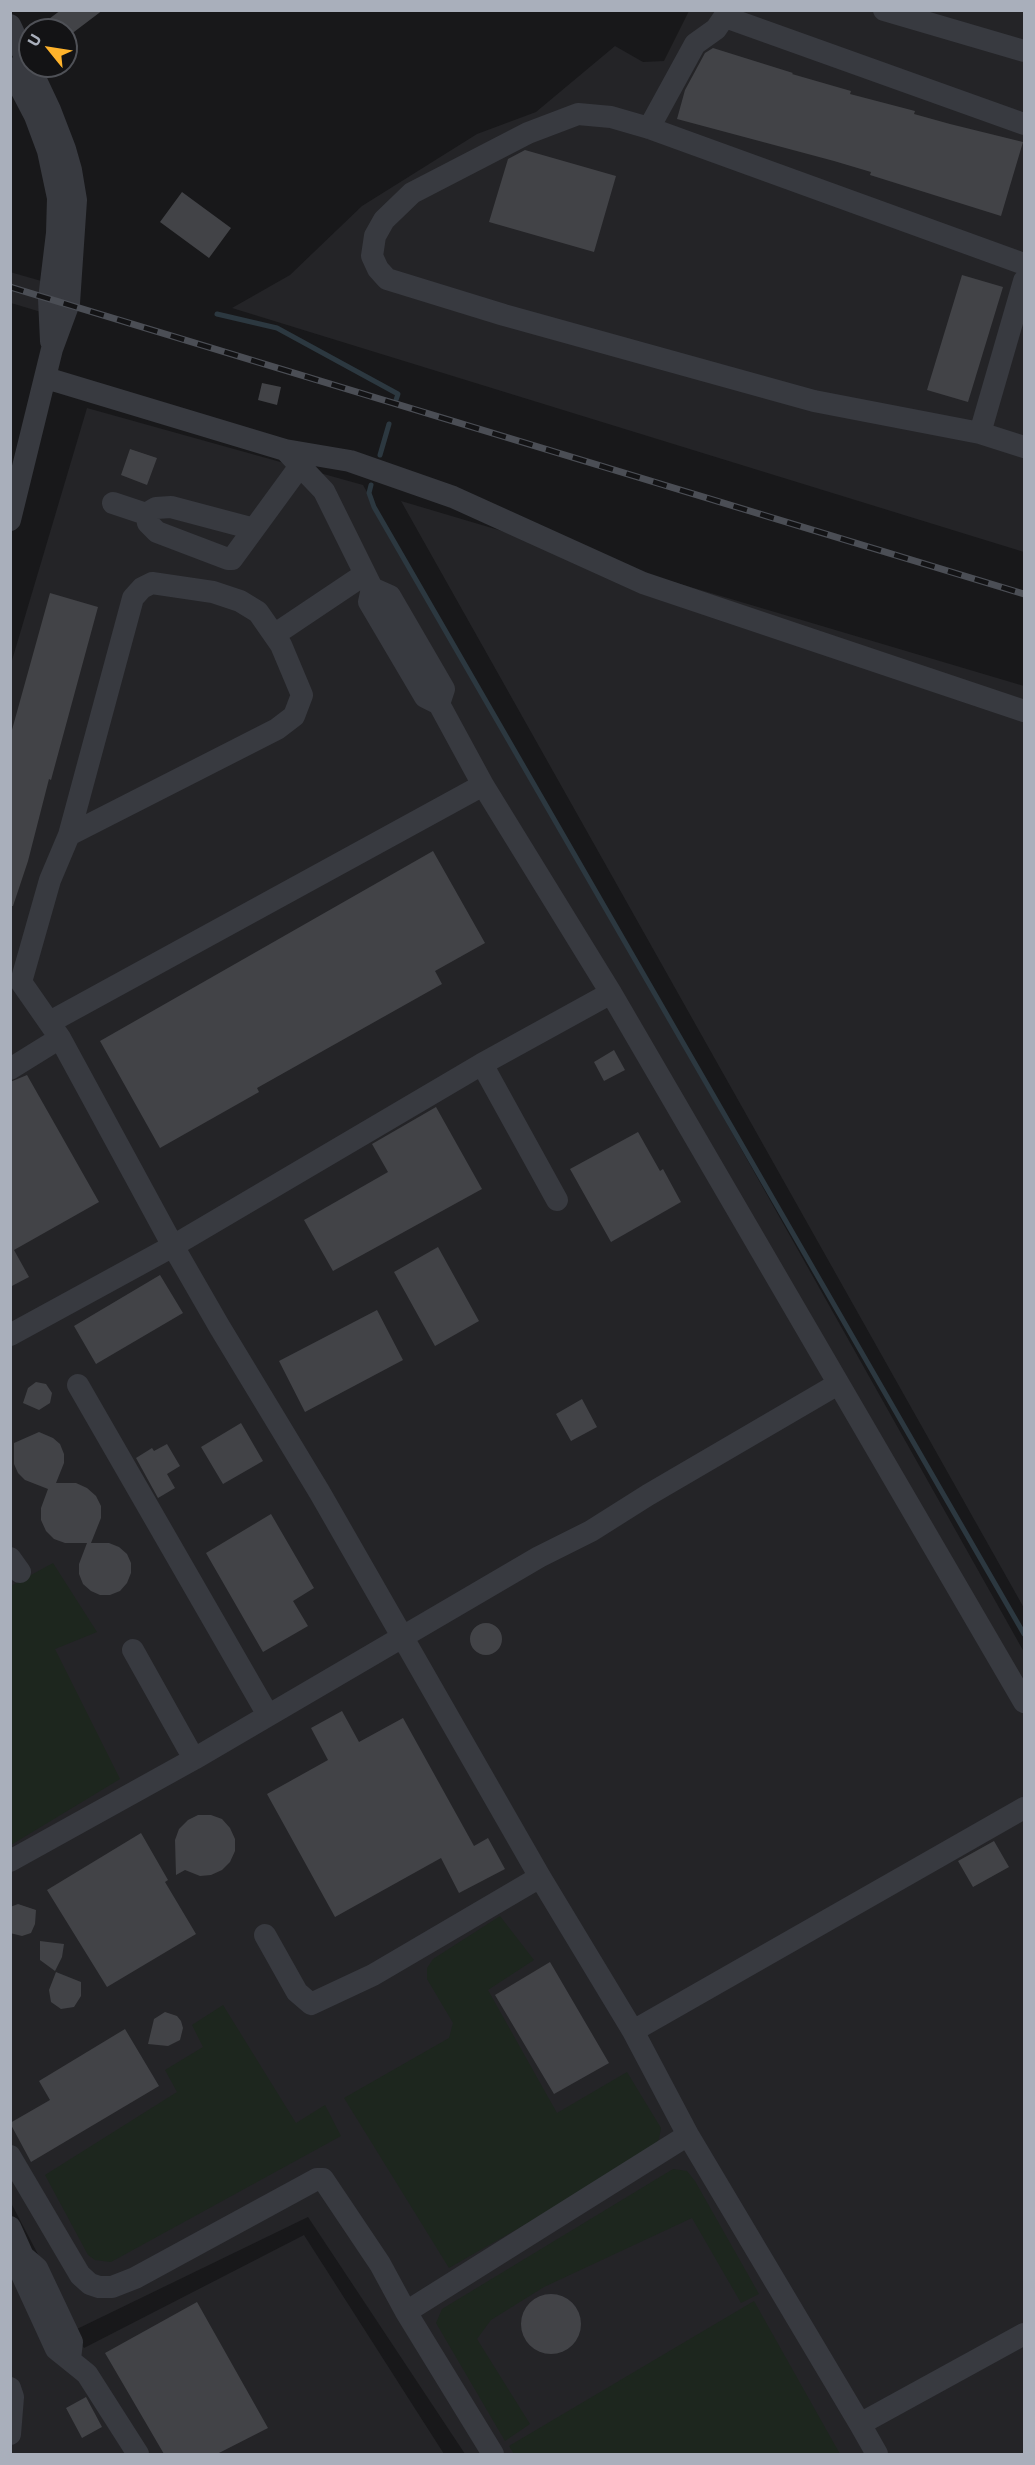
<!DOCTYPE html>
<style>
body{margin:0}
#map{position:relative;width:1035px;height:2465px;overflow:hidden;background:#18181a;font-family:"IBM Plex Sans",sans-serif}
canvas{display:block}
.frame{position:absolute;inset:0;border:12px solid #a9afbb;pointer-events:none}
.north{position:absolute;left:18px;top:18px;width:60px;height:60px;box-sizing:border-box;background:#131315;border:2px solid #4f5157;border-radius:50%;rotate:300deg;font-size:16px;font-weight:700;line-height:24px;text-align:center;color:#a9afbb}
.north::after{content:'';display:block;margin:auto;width:21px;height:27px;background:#ffb32b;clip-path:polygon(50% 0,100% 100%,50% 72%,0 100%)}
</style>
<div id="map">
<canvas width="1035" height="2465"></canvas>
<div class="frame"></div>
<div class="north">U</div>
</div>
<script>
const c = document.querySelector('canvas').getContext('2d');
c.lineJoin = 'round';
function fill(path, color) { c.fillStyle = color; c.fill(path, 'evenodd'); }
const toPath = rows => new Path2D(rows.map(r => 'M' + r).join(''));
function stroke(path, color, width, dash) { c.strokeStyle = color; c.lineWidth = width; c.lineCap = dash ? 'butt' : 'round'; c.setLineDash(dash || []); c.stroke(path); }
const built = toPath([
 [689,11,1024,11,1024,552,232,308,290,275,362,206,477,134,536,112,615,46,643,62,664,61],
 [10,272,45,282,41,312,11,303],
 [87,408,363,485,649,985,1024,1652,1024,2454,465,2454,308,2217,77,2329,10,2201,10,667],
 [401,501,1024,686,1024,1608],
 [10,2230,84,2348,304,2235,444,2454,11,2454]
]);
const green = toPath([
 [53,1563,97,1632,55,1649,120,1779,11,1845,11,1586],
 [500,1916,534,1960,488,1990,557,2113,627,2072,661,2128,659,2139,650,2153,449,2268,344,2098,449,2038,453,2023,427,1979,427,1968,433,1959],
 [223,2005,296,2123,325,2105,341,2136,111,2262,95,2260,88,2255,45,2175,177,2092,165,2070,203,2047,192,2025],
 [673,2169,687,2171,695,2181,759,2294,741,2303,692,2218,544,2287,491,2320,477,2339,530,2424,505,2441,436,2323,442,2309],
 [754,2301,840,2454,514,2454,509,2446]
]);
const stream = toPath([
 [217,314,277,328,398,394,396,400],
 [380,455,389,424],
 [371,485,369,493,374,507,1024,1634]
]);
const building = toPath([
 [61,10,103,10,66,38,66,30,34,30],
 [713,48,793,73,792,74,851,91,850,94,915,111,914,114,950,124,1023,142,1001,216,870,175,871,172,834,161,677,119,685,90,705,53],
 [525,150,616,176,594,252,489,222,508,159],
 [182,192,231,228,209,258,160,222],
 [962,275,1003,287,968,402,927,390],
 [262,383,281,387,277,405,258,400],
 [130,449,157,458,147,485,121,475],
 [50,593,98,607,51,780,49,779,28,861,13,906,10,906,10,737],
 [433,851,485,943,435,971,442,984,257,1088,259,1092,160,1148,100,1041],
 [614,1050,625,1070,604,1081,594,1062],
 [27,1075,99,1202,14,1250,29,1277,10,1287,10,1082],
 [436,1107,482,1189,333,1271,304,1220,388,1172,372,1144],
 [638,1132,660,1171,663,1169,681,1202,611,1242,570,1169],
 [438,1247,479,1321,435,1346,394,1272],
 [160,1275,183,1313,96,1364,74,1326],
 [377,1310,403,1360,305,1412,279,1361],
 [36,1382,46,1384,52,1393,50,1403,39,1410,23,1403,28,1388],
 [582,1399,597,1427,571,1441,556,1414],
 [241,1423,263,1461,223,1484,201,1447],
 [39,1432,53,1438,60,1444,64,1454,64,1463,56,1483,76,1483,87,1488,96,1496,101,1506,101,1518,91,1543,65,1543,54,1539,46,1531,41,1520,41,1508,48,1489,25,1480,18,1473,14,1464,14,1443],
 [167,1444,180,1466,167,1474,175,1488,158,1498,136,1458,152,1448,154,1451],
 [271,1514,314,1588,293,1601,308,1626,263,1652,206,1553],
 [87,1543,109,1543,119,1547,127,1554,131,1563,131,1573,127,1583,120,1591,110,1595,100,1595,91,1591,83,1584,79,1574,79,1564],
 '470 1639a16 16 0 1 1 32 0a16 16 0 1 1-32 0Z',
 [342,1711,359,1742,403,1718,474,1846,488,1838,505,1869,459,1893,441,1858,335,1917,267,1794,328,1760,311,1728],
 [198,1815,211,1815,222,1819,230,1828,235,1839,235,1851,230,1862,222,1870,211,1875,200,1876,185,1870,176,1875,175,1840,179,1829,188,1820],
 [141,1833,168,1880,165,1882,196,1934,107,1987,47,1890],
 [994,1841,1009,1867,973,1887,958,1861],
 [18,1904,36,1910,35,1924,31,1933,22,1936,10,1933,10,1907],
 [40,1941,64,1944,62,1957,55,1971,40,1960],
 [550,1962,609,2063,554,2094,495,1995],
 [56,1972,81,1982,81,1996,74,2007,61,2009,51,2002,49,1990],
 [165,2012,177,2016,181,2021,183,2028,180,2040,168,2046,148,2044,154,2019],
 [125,2029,159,2086,31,2162,10,2123,50,2100,39,2081],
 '521 2324a30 30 0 1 1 60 0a30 30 0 1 1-60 0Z',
 [197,2302,268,2428,217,2454,164,2454,105,2353],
 [86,2397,102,2427,82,2438,66,2408]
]);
const minor = toPath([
 [884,10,1024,51],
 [725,17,1024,124],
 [10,25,50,110,65,149,71,170,76,200,69,303,52,349,10,520],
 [10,68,35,116,48,151,58,198,57,233,49,299,51,341],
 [649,128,695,44,716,29,729,10],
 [1024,264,649,128,611,117,578,114,528,133,412,193,384,220,375,236,372,256,378,269,387,279,504,315,814,401,980,433,1024,447],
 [46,378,285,450,324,491,372,588,369,602,425,697,439,704,483,785,611,993,1024,1702],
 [980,433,1024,281],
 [285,450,350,461,453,497,643,583,1024,711],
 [113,503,146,514,156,508,171,507,254,529],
 [146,514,148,523,157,532,228,559,232,559,308,455],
 [372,588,390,596,444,689,439,704],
 [274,635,365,574],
 [69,835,277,729,294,716,302,695,281,645,258,612,240,601,213,592,152,583,142,588,133,598,69,835,50,880,21,982,60,1038,173,1246,482,1064,611,993],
 [50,1022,483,785],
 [482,1064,557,1200],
 [10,1069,60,1038],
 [10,1335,173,1246,219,1326,320,1493,540,1877,633,2031,688,2135,860,2424,1024,2334],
 [78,1385,268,1715],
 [10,1558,20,1572],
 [133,1650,194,1759],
 [10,1861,194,1759,539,1557,591,1531,648,1495,838,1384],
 [265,1935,297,1992,311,2004,373,1975,540,1877],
 [633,2031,1024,1808],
 [10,2156,80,2275,90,2284,99,2287,112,2287,135,2278,317,2179,323,2179,380,2264,406,2312,493,2454],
 [10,2227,23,2256,37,2268,72,2342,70,2359],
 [23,2256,22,2275,56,2349,87,2374,138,2454],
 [406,2312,688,2135],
 [10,2388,13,2397,10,2434],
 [860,2424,877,2454]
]);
const rail = toPath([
 [10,287,1024,594]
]);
fill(built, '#242427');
fill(green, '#1d261e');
stroke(stream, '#2c3840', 5);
fill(building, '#424347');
stroke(minor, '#383a40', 22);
stroke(rail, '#4b4e55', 7);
stroke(rail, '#131315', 4.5, [14]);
</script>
